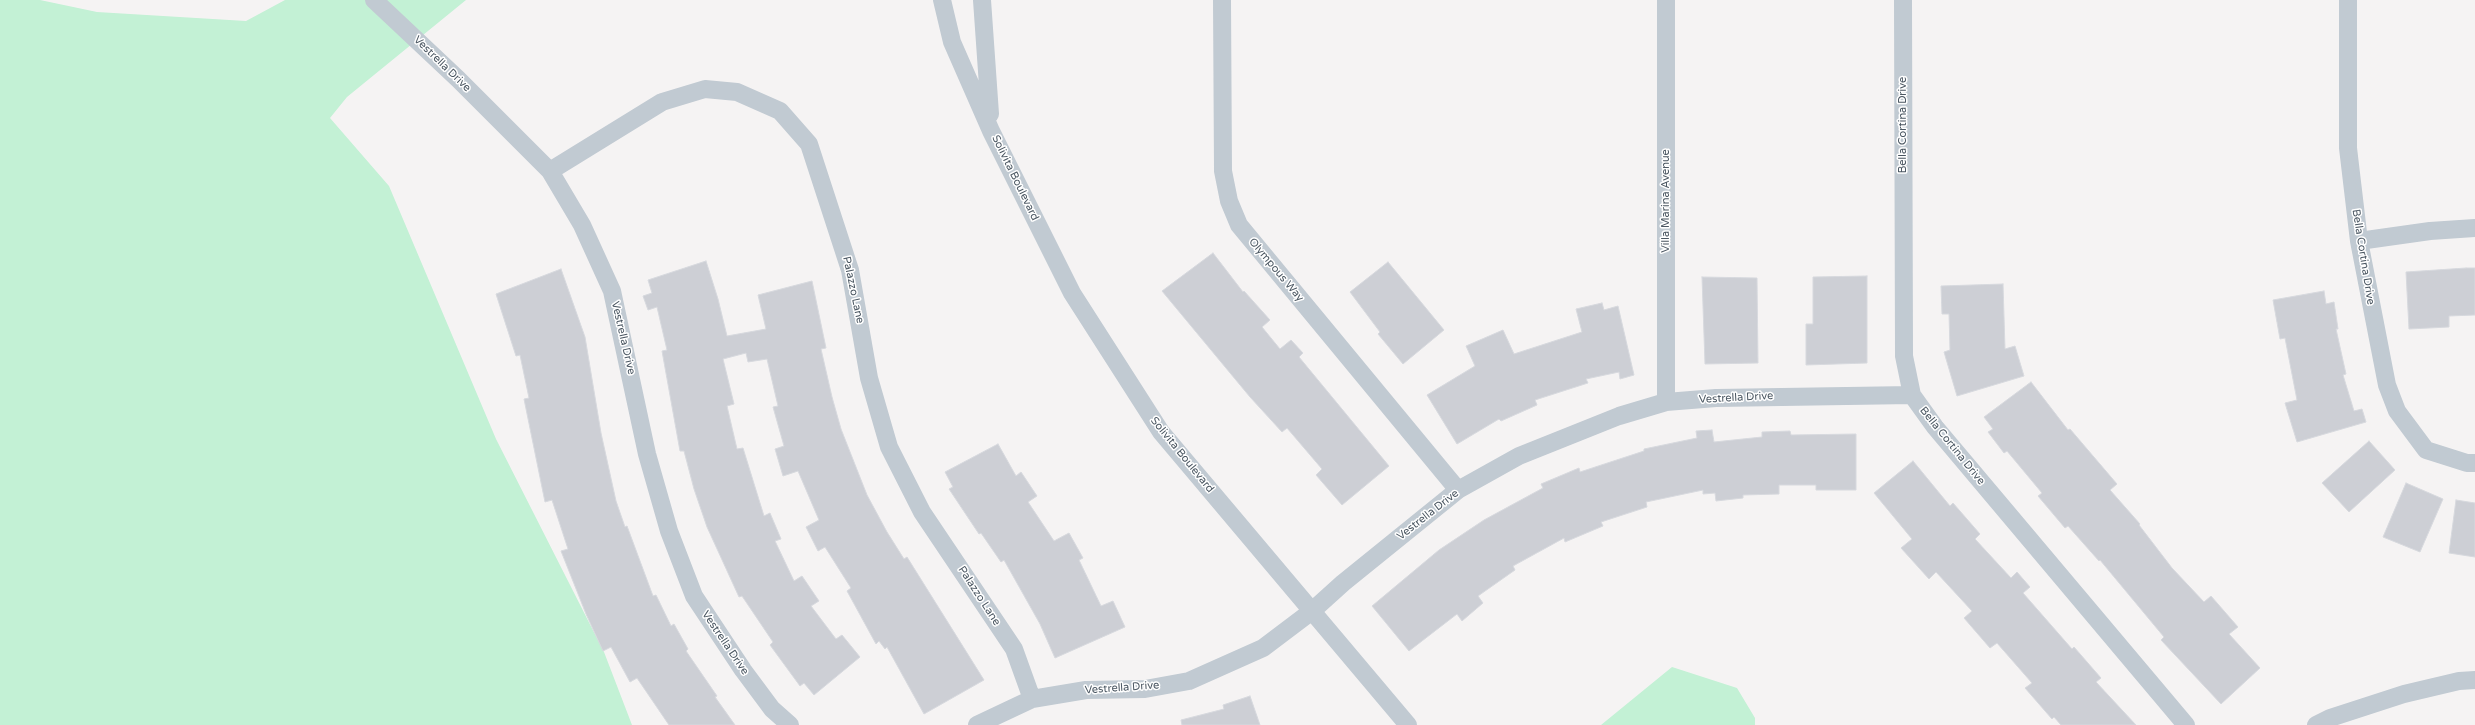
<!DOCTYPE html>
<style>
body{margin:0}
canvas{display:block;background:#f5f3f3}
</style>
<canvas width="2475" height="725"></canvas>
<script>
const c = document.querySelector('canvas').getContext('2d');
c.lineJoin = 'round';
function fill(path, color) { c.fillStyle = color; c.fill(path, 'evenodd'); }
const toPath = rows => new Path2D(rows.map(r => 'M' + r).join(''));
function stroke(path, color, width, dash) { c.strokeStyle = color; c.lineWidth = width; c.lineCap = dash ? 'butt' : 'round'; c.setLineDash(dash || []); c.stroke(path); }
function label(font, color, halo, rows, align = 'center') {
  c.font = font + ' "Varela Round",sans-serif'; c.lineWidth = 3; c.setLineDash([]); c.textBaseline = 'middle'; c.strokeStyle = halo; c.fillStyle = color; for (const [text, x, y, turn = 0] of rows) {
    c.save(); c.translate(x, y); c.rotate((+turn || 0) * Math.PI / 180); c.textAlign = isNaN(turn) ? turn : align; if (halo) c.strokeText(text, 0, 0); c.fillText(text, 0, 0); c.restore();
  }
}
const green = toPath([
 [0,0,40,0,97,12,246,21,285,0,466,0,347,97,330,118,389,186,496,439,604,652,632,725,0,725],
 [1672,667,1737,688,1755,718,1755,725,1601,725]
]);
const building = toPath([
 [1213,253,1243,292,1244,291,1270,320,1262,327,1280,349,1291,340,1303,353,1299,357,1389,466,1342,505,1316,475,1322,469,1287,428,1282,432,1250,397,1162,291,1213,253],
 [706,261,718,299,727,336,766,329,758,295,812,281,826,348,821,349,832,397,841,429,867,495,887,532,904,559,907,557,984,680,924,714,887,647,885,649,879,641,876,644,847,591,851,588,825,547,818,551,806,527,819,520,798,471,783,476,775,449,784,446,773,407,778,406,767,359,748,362,746,353,723,359,734,404,727,406,737,449,743,448,764,516,770,513,781,539,775,541,794,581,802,576,819,601,811,606,836,639,842,635,860,657,814,695,804,683,800,686,770,645,773,642,742,596,739,597,707,527,694,489,684,451,680,451,662,351,667,350,657,307,648,310,643,296,652,293,648,280,706,261],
 [1388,262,1444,330,1403,364,1378,334,1380,332,1350,292,1388,262],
 [2466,268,2475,268,2475,315,2449,316,2449,327,2409,329,2406,272,2466,268],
 [561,269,585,337,601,433,616,501,625,527,627,526,653,596,656,595,671,626,674,624,688,649,686,651,717,696,715,697,735,725,669,725,637,678,630,682,611,647,603,651,586,614,561,551,568,549,552,500,545,502,524,399,529,398,520,355,516,356,496,294,561,269],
 [1867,276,1867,363,1806,365,1806,324,1813,324,1813,277,1867,276],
 [1702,277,1757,278,1758,363,1705,364,1702,277],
 [2003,284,2005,349,2015,346,2024,376,1957,396,1944,352,1950,350,1949,314,1942,314,1941,286,2003,284],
 [2324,291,2326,304,2334,302,2338,329,2336,329,2346,374,2343,375,2354,411,2362,409,2366,422,2297,442,2285,403,2297,400,2285,338,2280,339,2273,300,2324,291],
 [1602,303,1604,310,1618,306,1634,375,1620,379,1619,372,1586,379,1588,383,1535,400,1537,405,1501,421,1499,419,1457,444,1427,395,1475,366,1466,346,1503,330,1514,354,1582,332,1576,309,1602,303],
 [2031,382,2068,430,2070,429,2117,484,2110,490,2140,524,2139,525,2172,568,2204,602,2211,596,2238,627,2229,634,2260,668,2221,704,2161,640,2164,637,2100,560,2099,561,2068,526,2065,528,2038,496,2042,493,2007,451,2004,453,1988,432,1993,429,1984,417,2031,382],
 [1712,430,1714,442,1762,437,1762,432,1790,431,1791,435,1856,434,1856,490,1816,490,1816,485,1779,485,1779,494,1743,495,1743,498,1716,501,1715,493,1703,494,1703,490,1646,502,1647,507,1601,522,1603,526,1565,542,1564,538,1513,566,1515,570,1478,596,1483,603,1462,621,1457,614,1409,651,1372,606,1439,550,1484,520,1543,488,1541,484,1579,468,1580,472,1644,451,1644,449,1697,438,1696,431,1712,430],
 [2369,441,2395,470,2349,512,2322,483,2369,441],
 [998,444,1016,476,1021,472,1037,496,1028,502,1054,541,1069,533,1083,558,1079,560,1101,606,1113,601,1125,627,1055,658,1040,624,1004,560,1001,562,981,533,979,534,949,489,953,487,945,472,998,444],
 [1913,461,1950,506,1953,503,1980,534,1975,539,2011,578,2017,572,2030,587,2023,593,2072,649,2074,647,2101,678,2096,682,2136,725,2061,725,2054,717,2052,719,2025,688,2032,683,1997,643,1990,648,1964,618,1972,611,1936,572,1929,579,1901,548,1912,539,1874,493,1913,461],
 [2406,483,2443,499,2420,552,2383,537,2406,483],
 [2456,500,2475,503,2475,557,2449,553,2456,500],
 [1250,696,1260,725,1182,725,1181,720,1224,709,1223,705,1250,696]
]);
const minor = toPath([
 [374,0,458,79,550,171,582,225,612,291,647,454,669,531,694,596,743,670,772,709,790,725],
 [942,0,952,42,991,131,1072,293,1161,432,1408,725],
 [982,0,990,114],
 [1222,0,1223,171,1229,201,1239,225,1458,490],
 [1666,0,1666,402],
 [1903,0,1904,356,1912,395,1935,427,2186,725],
 [2348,0,2348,148,2359,241,2387,385,2397,411,2426,450,2467,463,2475,463],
 [550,171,662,102,705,89,737,92,780,111,809,144,850,270,869,378,889,447,922,512,1014,649,1032,699],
 [2359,241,2430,231,2475,228],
 [977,725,1032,699,1086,690,1145,689,1189,681,1263,648,1312,611,1343,583,1458,490,1519,456,1619,416,1666,402,1716,398,1912,395],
 [2316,725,2330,718,2404,694,2459,681,2475,680]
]);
const streetNames = [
 ["Vestrella Drive",442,64,44],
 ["Bella Cortina Drive",1903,125,-90],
 ["Solivita Boulevard",1015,178,64],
 ["Villa Marina Avenue",1666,201,-90],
 ["Bella Cortina Drive",2363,257,81],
 ["Olympous Way",1276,270,50],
 ["Palazzo Lane",853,290,78],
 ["Vestrella Drive",623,338,77],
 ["Vestrella Drive",1736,398,-3],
 ["Bella Cortina Drive",1952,446,51],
 ["Solivita Boulevard",1182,455,51],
 ["Vestrella Drive",1428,515,-38],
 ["Palazzo Lane",979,596,57],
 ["Vestrella Drive",725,643,56],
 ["Vestrella Drive",1122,688,-4]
];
fill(green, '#c3f1d5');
fill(building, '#cdcfd5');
stroke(building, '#d7d9de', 1);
stroke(minor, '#c1cad2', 18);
label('11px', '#4a5661', '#fff', streetNames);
</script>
